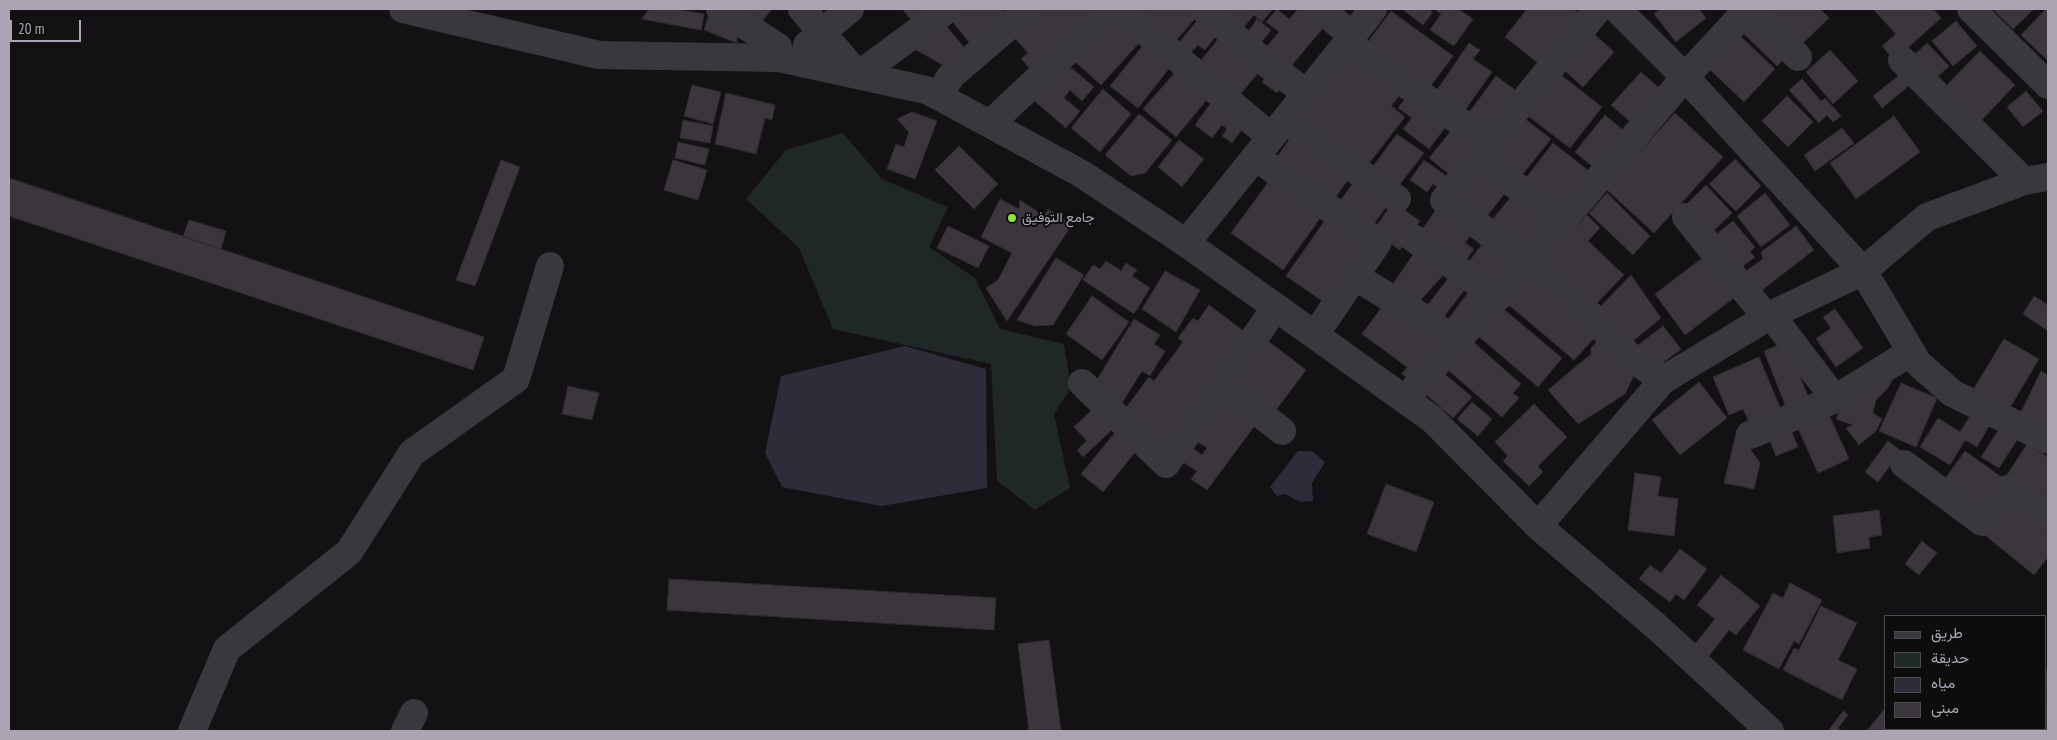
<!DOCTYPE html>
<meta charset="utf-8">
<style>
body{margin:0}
#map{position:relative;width:2057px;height:740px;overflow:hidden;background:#131113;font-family:"PT Sans Narrow",Vazirmatn,sans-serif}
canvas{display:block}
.frame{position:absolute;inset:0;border:10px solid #aca4b3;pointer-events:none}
.legend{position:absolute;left:1884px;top:615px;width:162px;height:115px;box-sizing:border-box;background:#0e0d0e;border:1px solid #4d4950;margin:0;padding:6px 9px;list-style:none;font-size:15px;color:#aca4b3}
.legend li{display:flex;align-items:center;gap:10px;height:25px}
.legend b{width:25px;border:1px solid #4d4950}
.scale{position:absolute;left:10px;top:20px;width:71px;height:22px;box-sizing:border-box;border:2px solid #aca4b3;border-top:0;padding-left:6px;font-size:15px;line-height:18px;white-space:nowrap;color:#aca4b3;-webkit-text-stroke:4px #0e0d0e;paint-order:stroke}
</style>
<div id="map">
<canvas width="2057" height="740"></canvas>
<div class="frame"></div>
<ul class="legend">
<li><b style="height:6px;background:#3b383d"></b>طريق</li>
<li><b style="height:14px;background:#202727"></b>حديقة</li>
<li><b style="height:14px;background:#2f2b38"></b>مياه</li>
<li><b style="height:14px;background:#3a363b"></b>مبنى</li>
</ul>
<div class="scale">20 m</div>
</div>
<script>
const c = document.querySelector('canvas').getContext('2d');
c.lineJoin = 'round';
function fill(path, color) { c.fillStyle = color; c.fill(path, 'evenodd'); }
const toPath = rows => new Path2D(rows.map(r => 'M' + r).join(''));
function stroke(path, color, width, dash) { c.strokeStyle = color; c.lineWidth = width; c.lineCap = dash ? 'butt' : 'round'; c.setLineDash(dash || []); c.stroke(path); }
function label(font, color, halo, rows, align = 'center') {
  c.font = font + ' "PT Sans Narrow",Vazirmatn,sans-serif'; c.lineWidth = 4; c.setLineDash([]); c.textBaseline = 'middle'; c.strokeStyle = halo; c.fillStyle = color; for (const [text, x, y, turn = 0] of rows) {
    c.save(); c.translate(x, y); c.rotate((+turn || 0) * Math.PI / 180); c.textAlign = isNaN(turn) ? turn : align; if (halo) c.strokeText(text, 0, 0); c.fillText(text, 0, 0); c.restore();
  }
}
const green = toPath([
 [843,133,882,179,948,207,929,247,975,278,1000,329,1064,344,1071,388,1054,414,1070,488,1035,510,997,481,991,364,833,329,799,248,746,199,786,150]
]);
const water = toPath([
 [905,346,986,369,987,488,881,506,782,487,765,453,781,376],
 [1298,451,1312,451,1325,462,1312,483,1313,501,1300,502,1285,494,1277,496,1270,487]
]);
const building = toPath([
 [649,9,676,9,704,14,701,30,642,19,649,9],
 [736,9,772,9,758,26,736,9],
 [902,9,935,9,917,26,902,9],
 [958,9,1003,9,1010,18,973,47,948,16,958,9],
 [1041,9,1090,9,1094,13,1035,74,1021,59,1028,53,1012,35,1041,9],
 [1139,9,1193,9,1199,14,1173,44,1139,9],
 [1207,9,1273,9,1262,22,1254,15,1237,35,1207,9],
 [1277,9,1289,19,1298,9,1312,9,1328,22,1287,71,1263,51,1279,32,1266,22,1277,9],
 [1402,9,1428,9,1433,12,1423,25,1402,9],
 [1434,9,1458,9,1473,19,1454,46,1430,30,1441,14,1434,9],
 [1527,9,1574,9,1584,17,1543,67,1505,37,1527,9],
 [1660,9,1699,9,1706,18,1676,42,1654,14,1660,9],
 [1762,9,1820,9,1829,18,1800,46,1762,9],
 [1873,9,1933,9,1941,18,1894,60,1882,46,1896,34,1873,9],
 [1993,9,2034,9,2013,29,1993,9],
 [2046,9,2048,9,2048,61,2021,35,2046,9],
 [1391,11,1453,56,1427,91,1365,46,1391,11],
 [709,14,737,25,737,43,704,30,709,14],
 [1110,14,1140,42,1101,85,1070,57,1110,14],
 [1200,17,1219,32,1205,50,1198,45,1189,55,1177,45,1200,17],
 [1257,19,1271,30,1257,48,1244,38,1257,19],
 [1753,21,1788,55,1777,66,1742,32,1753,21],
 [1956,21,1977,46,1953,66,1932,41,1956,21],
 [943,22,968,52,948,68,911,47,943,22],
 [1223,33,1263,67,1238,97,1198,64,1223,33],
 [1593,33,1614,52,1583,87,1562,68,1593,33],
 [1737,33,1775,69,1744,102,1706,66,1737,33],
 [1469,43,1480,50,1473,59,1492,72,1463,113,1435,93,1469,43],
 [1927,43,1949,66,1932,82,1911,58,1927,43],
 [1144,44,1171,66,1138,108,1110,86,1144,44],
 [1830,50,1858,81,1833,104,1806,72,1830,50],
 [1980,51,2015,85,1977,125,1941,91,1980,51],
 [1353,52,1403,91,1391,106,1405,117,1363,171,1299,122,1353,52],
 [1063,61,1094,87,1082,101,1070,90,1064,98,1080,111,1066,128,1031,98,1063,61],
 [1178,69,1210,96,1176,137,1143,109,1178,69],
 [1270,71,1285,82,1277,93,1262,82,1270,71],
 [1557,72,1602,107,1570,148,1524,113,1557,72],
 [1641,72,1665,93,1636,127,1611,105,1641,72],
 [1902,73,1911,84,1882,108,1873,96,1902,73],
 [1496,76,1521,94,1489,136,1465,118,1496,76],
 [1802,79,1821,101,1825,98,1841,116,1833,122,1827,115,1819,123,1789,90,1802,79],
 [692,85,721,92,713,124,684,116,692,85],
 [1103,89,1131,114,1100,152,1071,128,1103,89],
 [2026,91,2043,111,2023,127,2007,107,2026,91],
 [726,93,775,105,772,120,765,118,756,154,715,144,726,93],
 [1408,95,1447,125,1429,149,1403,129,1412,118,1398,108,1408,95],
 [1787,96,1813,122,1788,147,1762,121,1787,96],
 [1213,100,1246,124,1232,143,1222,136,1227,129,1222,125,1212,138,1195,125,1213,100],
 [912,112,937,121,915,179,887,169,896,144,904,147,909,132,897,119,912,112],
 [1675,113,1723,157,1654,233,1606,189,1675,113],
 [1139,114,1172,140,1145,173,1131,176,1105,155,1139,114],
 [1520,115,1551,139,1518,180,1488,157,1520,115],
 [1605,115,1629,135,1599,172,1575,152,1605,115],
 [1894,116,1920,152,1856,199,1830,163,1894,116],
 [683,120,713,126,710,143,680,138,683,120],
 [1455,126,1481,145,1455,179,1429,158,1455,126],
 [1842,128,1854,143,1815,171,1804,155,1842,128],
 [1294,133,1352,174,1333,201,1274,161,1294,133],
 [1397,134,1424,153,1394,192,1368,173,1397,134],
 [1179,140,1204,159,1182,187,1158,167,1179,140],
 [678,142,709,149,705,165,675,158,678,142],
 [1553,143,1589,171,1557,211,1522,183,1553,143],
 [959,146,998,184,974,209,935,170,959,146],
 [1735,159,1761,186,1736,211,1709,184,1735,159],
 [501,160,520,167,475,286,456,280,501,160],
 [673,160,707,170,698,200,664,190,673,160],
 [1424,160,1452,180,1444,191,1433,184,1427,192,1410,180,1424,160],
 [1478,164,1509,188,1484,220,1453,196,1478,164],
 [1272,177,1323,214,1283,270,1231,233,1272,177],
 [9,178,484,337,473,370,9,216,9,178],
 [1357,178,1390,202,1370,229,1337,205,1357,178],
 [1706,185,1732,213,1709,235,1683,208,1706,185],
 [1515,192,1547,219,1523,247,1491,221,1515,192],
 [1607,193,1650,236,1633,255,1589,213,1607,193],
 [1765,193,1790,225,1761,247,1737,216,1765,193],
 [1000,199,1019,209,1020,200,1044,216,1048,209,1072,225,1007,321,986,288,998,280,1012,253,981,237,1000,199],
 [1393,202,1420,221,1400,250,1373,231,1393,202],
 [1438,207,1473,232,1465,243,1474,249,1462,266,1418,235,1438,207],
 [1587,215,1600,228,1588,241,1624,275,1593,307,1544,261,1587,215],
 [1328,216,1370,246,1328,305,1286,276,1328,216],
 [189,220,226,231,221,249,183,237,189,220],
 [1733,221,1755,247,1750,252,1755,257,1739,269,1713,237,1733,221],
 [948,226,989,246,978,268,937,248,948,226],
 [1796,226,1814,250,1758,293,1743,273,1763,259,1761,252,1796,226],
 [1486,239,1516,261,1495,289,1465,267,1486,239],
 [1417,249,1448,270,1416,305,1390,288,1417,249],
 [1709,253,1739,294,1685,335,1655,294,1709,253],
 [1056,258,1084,275,1053,325,1035,326,1017,320,1056,258],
 [1106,261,1121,271,1126,263,1137,270,1132,276,1150,288,1134,314,1083,280,1093,265,1100,269,1106,261],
 [1165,271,1200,290,1176,332,1142,309,1165,271],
 [1528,271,1598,334,1574,360,1503,300,1528,271],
 [1453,272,1469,284,1440,322,1424,310,1453,272],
 [1631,275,1661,318,1628,345,1596,311,1631,275],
 [1471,289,1484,298,1455,335,1443,326,1471,289],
 [1092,296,1129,322,1102,360,1066,334,1092,296],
 [2034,296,2048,305,2048,331,2023,314,2034,296],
 [1384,304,1440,345,1413,382,1402,374,1407,367,1362,334,1384,304],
 [1209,305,1249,335,1165,449,1120,416,1149,377,1154,381,1183,342,1178,338,1193,318,1198,321,1209,305],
 [1500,306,1562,358,1538,387,1476,334,1500,306],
 [1835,309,1863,348,1836,367,1816,339,1831,328,1823,317,1835,309],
 [1134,319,1160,335,1154,344,1165,351,1150,376,1142,371,1120,406,1092,388,1134,319],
 [1663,326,1681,349,1656,368,1634,348,1663,326],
 [1263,337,1306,370,1273,414,1229,382,1263,337],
 [1601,337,1635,373,1625,394,1578,424,1548,390,1591,354,1591,348,1601,337],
 [2004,339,2039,359,2008,411,1973,390,2004,339],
 [1471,340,1521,384,1513,393,1519,398,1502,417,1446,368,1471,340],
 [1786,342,1810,401,1787,410,1764,351,1786,342],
 [1759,357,1782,412,1751,426,1743,409,1729,415,1713,377,1759,357],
 [1440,370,1472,397,1453,418,1422,391,1440,370],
 [2041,371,2048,375,2048,428,2020,414,2041,371],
 [1883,374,1892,381,1888,388,1876,400,1873,413,1882,419,1876,431,1859,445,1846,428,1853,425,1836,419,1843,404,1850,406,1858,393,1883,374],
 [1699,382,1727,418,1680,455,1652,420,1699,382],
 [1901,383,1937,398,1916,447,1879,431,1901,383],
 [568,386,599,393,592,420,562,414,568,386],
 [1224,395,1259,420,1207,490,1191,479,1197,471,1181,461,1191,447,1202,455,1207,448,1192,438,1224,395],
 [1472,402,1492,419,1478,436,1457,419,1472,402],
 [1098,404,1118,424,1083,457,1077,450,1087,441,1074,427,1098,404],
 [1534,404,1567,437,1538,466,1543,472,1529,486,1503,461,1508,456,1495,442,1534,404],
 [1827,410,1849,459,1818,473,1796,424,1827,410],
 [1972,413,1990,424,1977,447,1965,440,1950,465,1920,447,1938,418,1960,432,1972,413],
 [1789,425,1798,447,1776,456,1767,434,1789,425],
 [2001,426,2019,437,1999,468,1981,457,2001,426],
 [1118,429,1140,446,1103,492,1081,474,1118,429],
 [1737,430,1760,463,1754,489,1724,483,1737,430],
 [1888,441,1901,451,1878,482,1865,472,1888,441],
 [2027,444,2048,457,2048,499,2007,475,2027,444],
 [1965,451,2007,481,1986,509,1945,479,1965,451],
 [1635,473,1661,477,1658,496,1678,499,1674,536,1628,530,1635,473],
 [1386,484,1434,502,1416,552,1367,534,1386,484],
 [2013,502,2048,531,2048,557,2034,575,1986,536,2013,502],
 [1879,510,1882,535,1869,537,1870,548,1837,553,1833,516,1879,510],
 [1922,541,1937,553,1919,575,1905,564,1922,541],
 [1680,549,1707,569,1684,600,1676,594,1670,602,1639,579,1650,565,1661,573,1680,549],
 [1721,575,1760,606,1736,635,1729,630,1709,656,1695,644,1715,619,1697,605,1721,575],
 [669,579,996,598,994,630,667,610,669,579],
 [1790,583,1822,600,1799,644,1794,641,1779,669,1743,650,1773,593,1783,598,1790,583],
 [1821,606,1857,623,1838,660,1857,669,1842,700,1783,670,1794,648,1799,650,1821,606],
 [1049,640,1061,731,1029,731,1018,644,1049,640],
 [2048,668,2048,694,2046,695,2046,670,2048,668],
 [2046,697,2048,699,2048,731,2017,731,2015,729,2046,729,2046,697],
 [1886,707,1886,729,1927,730,1867,731,1886,707],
 [1843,711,1848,715,1838,728,1842,731,1828,731,1843,711]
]);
const minor = toPath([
 [403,9,599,55,779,58,926,90,938,96,1082,174,1186,243,1432,419,1538,526,1657,627,1770,731],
 [720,9,778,47,779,58],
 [802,9,858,75,948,9],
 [1119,9,1271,137],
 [1203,9,1261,59,1306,93],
 [1320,9,1353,36],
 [1598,9,1444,200,1567,291,1630,357,1663,380],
 [1617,9,1685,77,1863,271,1918,363,1952,393,2048,440],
 [1751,9,1798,57],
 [1971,9,2048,85],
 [1347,43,1490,143],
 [807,45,850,9],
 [1902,60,2024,181],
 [938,96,951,76,1029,9],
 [1285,120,1397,199],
 [990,124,1112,9],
 [1255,157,1378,242,1315,335],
 [1479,157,1562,222],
 [1686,217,1767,318],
 [1413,238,1498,297],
 [1186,243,1347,43,1373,9],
 [1354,276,1422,317,1457,342],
 [1771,315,1835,399],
 [1082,383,1166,464,1276,307],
 [1222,384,1282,431],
 [1405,399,1528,262,1685,77,1748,9],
 [1750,435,1835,399,1911,352],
 [1904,464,1982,522,2008,489,2048,516],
 [1538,526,1663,380,1771,315,1863,271,1927,217,2024,181,2048,177],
 [192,731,227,649,349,552,412,453,516,379,550,266],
 [405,731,414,713]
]);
const markers = [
 [1012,218,5,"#88e537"]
];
const poiNames = [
 ["جامع التوفيق",1022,218]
];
fill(green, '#202727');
fill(water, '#2f2b38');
fill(building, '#3a363b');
stroke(building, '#2e2c2f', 1);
stroke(minor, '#3b383d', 28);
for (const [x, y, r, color] of markers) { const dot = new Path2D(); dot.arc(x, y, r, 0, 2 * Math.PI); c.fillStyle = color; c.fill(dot); stroke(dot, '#0e0d0e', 2); }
label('14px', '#aca4b3', '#0e0d0e', poiNames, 'left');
</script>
